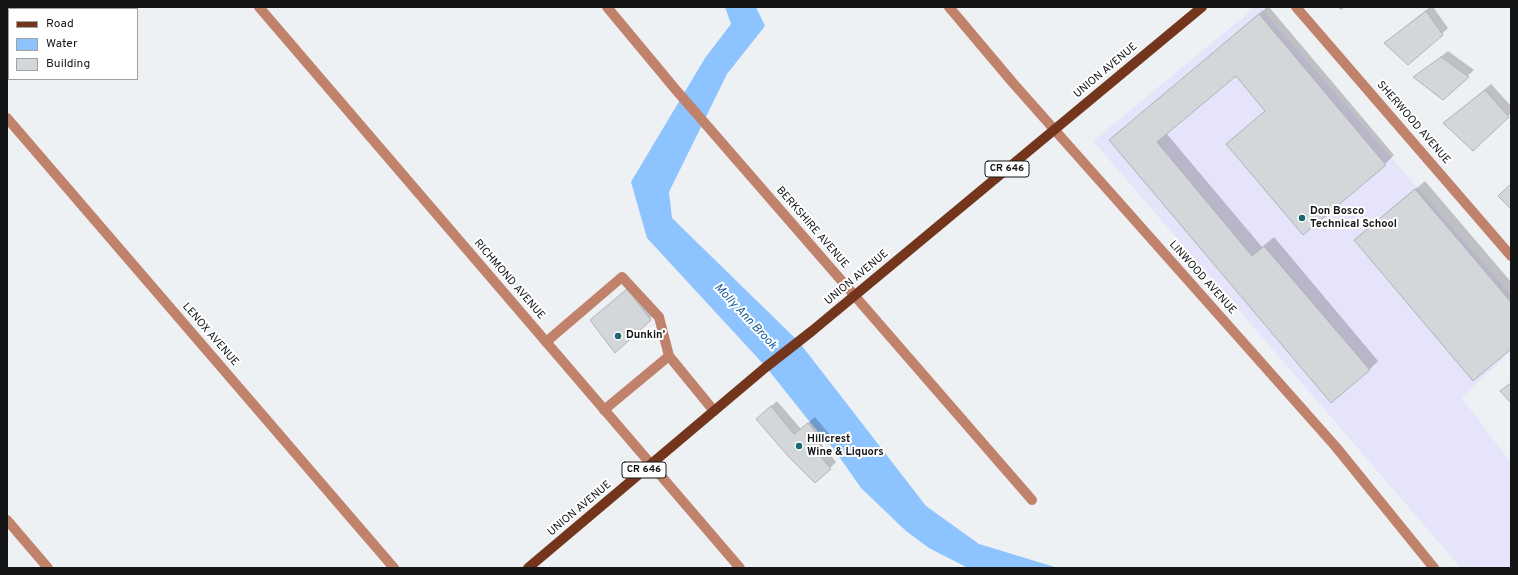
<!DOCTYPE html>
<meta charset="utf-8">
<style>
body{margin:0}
#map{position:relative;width:1518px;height:575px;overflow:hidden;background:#eef1f4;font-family:Overpass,sans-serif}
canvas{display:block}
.frame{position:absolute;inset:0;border:8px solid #141516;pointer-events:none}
.legend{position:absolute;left:8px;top:8px;width:130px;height:72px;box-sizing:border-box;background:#fff;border:1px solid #a1a1a2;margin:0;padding:5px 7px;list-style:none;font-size:12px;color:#141516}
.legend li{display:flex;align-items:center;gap:8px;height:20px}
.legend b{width:20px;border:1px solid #a1a1a2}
</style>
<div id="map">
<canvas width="1518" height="575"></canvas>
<div class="frame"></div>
<ul class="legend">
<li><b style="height:5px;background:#73351c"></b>Road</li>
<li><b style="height:11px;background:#8dc3ff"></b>Water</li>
<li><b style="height:11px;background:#d3d7d9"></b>Building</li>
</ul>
</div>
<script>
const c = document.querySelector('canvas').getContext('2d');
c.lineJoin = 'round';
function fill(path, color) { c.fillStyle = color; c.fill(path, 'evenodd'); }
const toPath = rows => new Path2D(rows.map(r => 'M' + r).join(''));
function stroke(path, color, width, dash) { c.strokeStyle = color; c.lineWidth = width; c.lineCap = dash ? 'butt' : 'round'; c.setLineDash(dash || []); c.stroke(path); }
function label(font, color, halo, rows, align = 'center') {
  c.font = font + ' Overpass,sans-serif'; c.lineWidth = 4; c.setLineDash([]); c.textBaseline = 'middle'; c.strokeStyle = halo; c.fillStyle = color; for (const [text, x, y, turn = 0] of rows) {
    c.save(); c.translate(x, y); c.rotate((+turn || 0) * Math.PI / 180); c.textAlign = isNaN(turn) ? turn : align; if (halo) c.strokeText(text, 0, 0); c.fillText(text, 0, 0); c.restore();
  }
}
const education = toPath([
 [1255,7,1260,7,1511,295,1511,351,1462,398,1511,463,1511,568,1461,568,1093,141]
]);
const water = toPath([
 [725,7,756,7,765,26,727,74,669,192,672,218,799,342,926,506,979,544,1058,568,968,568,929,548,906,531,861,488,833,448,813,426,766,367,647,238,631,182,705,58,731,24]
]);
const shadow = toPath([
 [1267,7,1269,7,1394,155,1385,164,1227,144,1266,110,1236,74,1166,133,1262,247,1274,237,1378,361,1369,370,1110,140],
 [1338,7,1345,7,1341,10],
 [1430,7,1433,7,1448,28,1442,34,1385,43],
 [1448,51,1474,70,1443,99,1415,77],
 [1491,84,1511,106,1511,113,1473,149,1444,123],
 [1425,181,1511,282,1511,348,1365,232],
 [633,284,656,313,615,351,591,320],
 [777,401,801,429,815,417,830,435,821,444,836,462,830,468,764,413]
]);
const building = toPath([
 [1426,11,1443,35,1408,65,1384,43,1426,11],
 [1259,14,1386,165,1303,235,1226,144,1265,111,1236,76,1157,142,1252,256,1264,246,1370,370,1331,403,1109,140,1259,14],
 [1441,57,1469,77,1443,100,1413,77,1441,57],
 [1485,90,1509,117,1473,151,1443,123,1485,90],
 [1511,184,1511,209,1498,196,1511,184],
 [1415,189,1511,302,1511,349,1473,381,1354,240,1415,189],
 [627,289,651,320,615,353,590,320,627,289],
 [1511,383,1511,403,1500,391,1511,383],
 [771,406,794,434,808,423,824,442,815,450,831,469,815,483,788,456,756,419,771,406]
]);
const lane = toPath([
 [546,342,622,277,659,317,669,356],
 [604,410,669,356,714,411]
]);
const street = toPath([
 [259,7,740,568],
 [607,7,676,90,1032,500],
 [949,7,1013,83,1336,447,1434,568],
 [1296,7,1511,256],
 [7,118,394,568],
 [7,520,48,568]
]);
const primary = toPath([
 [528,568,766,367,812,331,1202,7]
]);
const markers = [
 [1302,218,4,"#1d6673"],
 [618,336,4,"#1d6673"],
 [799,446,4,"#1d6673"]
];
const shields = [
 [1007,169,44],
 [644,470,44]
];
const shieldNames = [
 ["CR 646",1007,169],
 ["CR 646",644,470]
];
const streetNames = [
 ["UNION AVENUE",1106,71,-40],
 ["SHERWOOD AVENUE",1413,123,49],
 ["BERKSHIRE AVENUE",812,228,49],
 ["UNION AVENUE",857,278,-40],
 ["LINWOOD AVENUE",1202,278,48],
 ["RICHMOND AVENUE",509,280,49],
 ["LENOX AVENUE",210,335,49],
 ["UNION AVENUE",580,509,-40]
];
const poiNames = [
 ["Don Bosco",1310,212],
 ["Technical School",1310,225],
 ["Dunkin’",626,336],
 ["Hillcrest",807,440],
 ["Wine & Liquors",807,453]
];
const waterNames = [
 ["Molly Ann Brook",745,317,47]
];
fill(education, '#e6e4fa');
fill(water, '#8dc3ff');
fill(shadow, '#0003');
fill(building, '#d3d7d9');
stroke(building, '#b0b3b6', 1);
stroke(lane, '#c1826b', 10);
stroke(street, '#c1826b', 10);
stroke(primary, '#73351c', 10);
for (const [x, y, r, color] of markers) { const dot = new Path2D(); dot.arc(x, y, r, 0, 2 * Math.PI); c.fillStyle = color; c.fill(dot); stroke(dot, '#fff', 1.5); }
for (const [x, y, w] of shields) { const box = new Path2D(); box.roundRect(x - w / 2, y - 8, w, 16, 3); c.fillStyle = '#fff'; c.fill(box); stroke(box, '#141516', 1); }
label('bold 10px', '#141516', null, shieldNames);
label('11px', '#141516', '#fff', streetNames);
label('bold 11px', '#141516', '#fff', poiNames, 'left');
label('italic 12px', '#0f589a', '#fff', waterNames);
</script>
